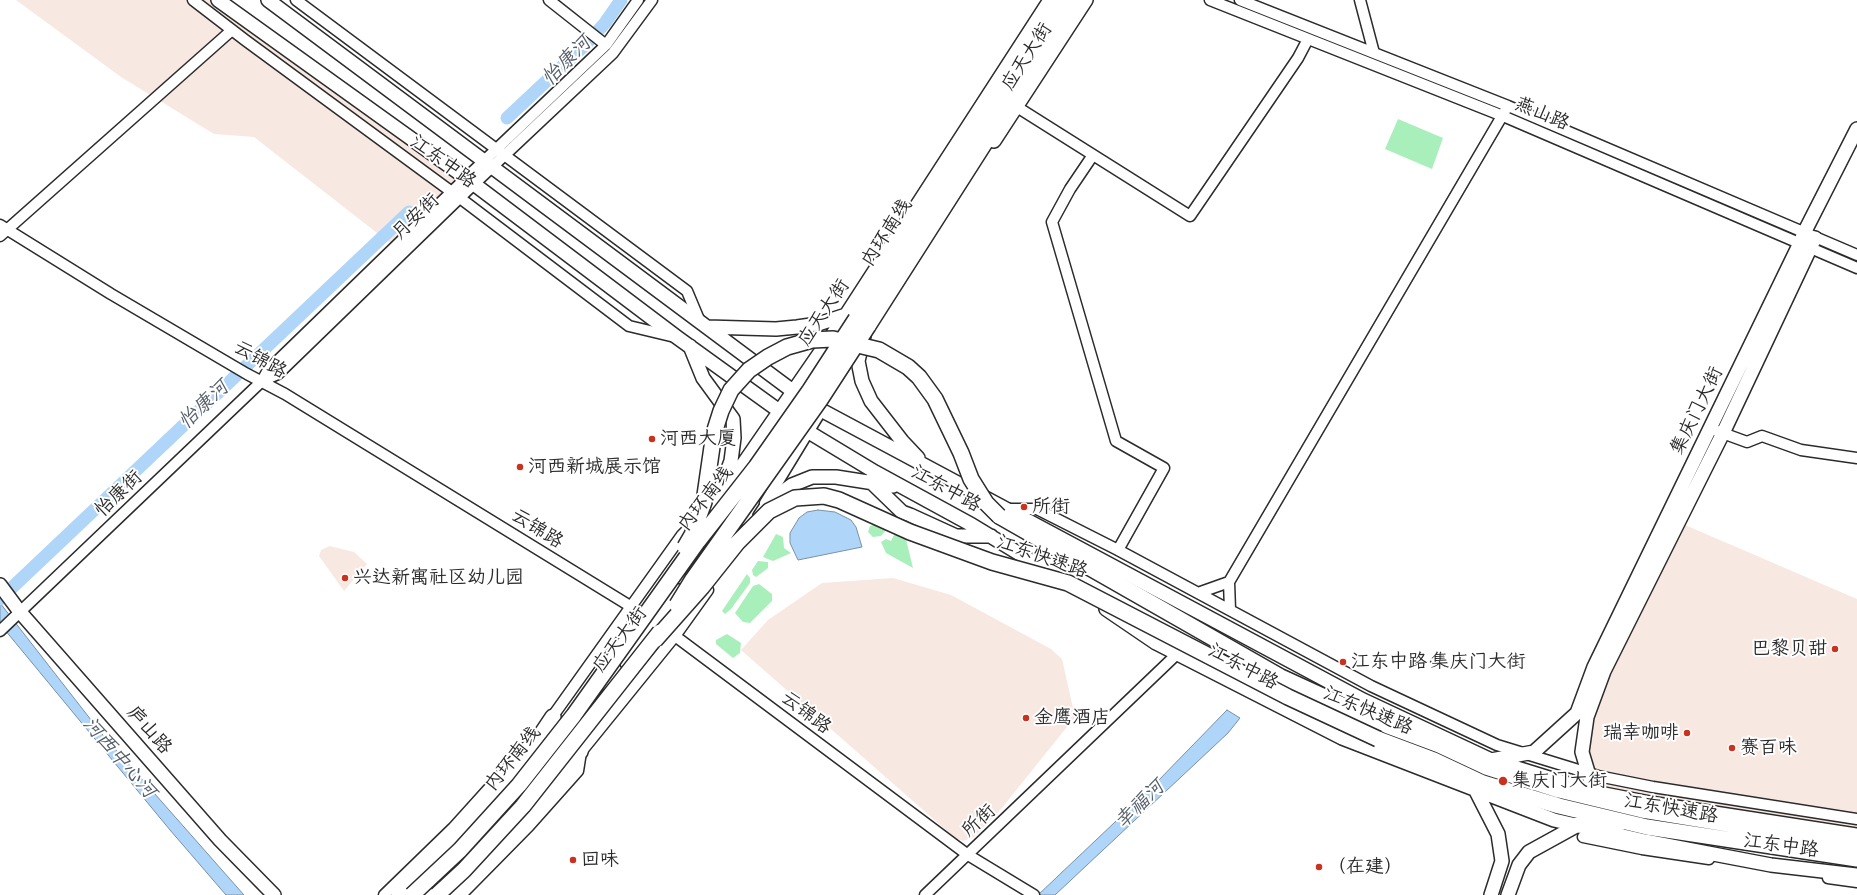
<!DOCTYPE html>
<meta charset="utf-8">
<style>
body{margin:0}
canvas{display:block;background:#fff}
</style>
<canvas width="1857" height="895"></canvas>
<script>
const c = document.querySelector('canvas').getContext('2d');
c.lineJoin = 'round';
function fill(path, color) { c.fillStyle = color; c.fill(path, 'evenodd'); }
const toPath = rows => new Path2D(rows.map(r => 'M' + r).join(''));
function stroke(path, color, width, dash) { c.strokeStyle = color; c.lineWidth = width; c.lineCap = dash ? 'butt' : 'round'; c.setLineDash(dash || []); c.stroke(path); }
function label(font, color, halo, rows, align = 'center') {
  c.font = font + ' Caveat,"LXGW WenKai TC",sans-serif'; c.lineWidth = 4; c.setLineDash([]); c.textBaseline = 'middle'; c.strokeStyle = halo; c.fillStyle = color; for (const [text, x, y, turn = 0] of rows) {
    c.save(); c.translate(x, y); c.rotate((+turn || 0) * Math.PI / 180); c.textAlign = isNaN(turn) ? turn : align; if (halo) c.strokeText(text, 0, 0); c.fillText(text, 0, 0); c.restore();
  }
}
const built = toPath([
 [16,0,218,0,466,178,395,247,254,137,214,134,121,77],
 [1678,522,1857,599,1857,835,1594,792,1582,752,1587,717],
 [330,546,354,552,367,564,344,591,319,556,321,550],
 [893,578,951,595,1051,649,1062,659,1075,717,1001,809,974,837,963,841,955,838,741,650,768,620,822,583]
]);
const green = toPath([
 [1398,119,1443,138,1432,169,1385,149],
 [876,524,887,529,881,536,873,537,868,532,870,526],
 [898,527,903,527,913,568,886,553,881,542,886,539,891,541],
 [776,534,783,537,784,548,791,553,773,561,763,557],
 [758,561,768,562,768,568,756,577,753,575,752,570],
 [747,574,750,578,750,583,731,609,725,614,722,611],
 [759,584,772,594,772,601,750,623,743,622,735,613,753,586],
 [727,634,741,643,740,653,733,658,716,644,716,640]
]);
const water = toPath([
 [818,510,835,512,851,520,856,527,862,547,798,560,790,543,790,533,799,518,807,512,818,510],
 [0,603,102,734,244,895,226,895,170,830,0,624,0,603],
 [1227,710,1240,718,1228,733,1055,895,1038,895,1154,785,1227,710]
]);
const river = toPath([
 [507,118,586,44,605,23,621,0],
 [0,599,409,212]
]);
const minor = toPath([
 [193,0,245,40,460,198,629,326,675,337],
 [296,0,687,291,700,322],
 [549,0,606,45],
 [1210,0,1503,116,1857,268],
 [1240,0,1508,106,1857,255],
 [1360,0,1374,53],
 [1017,107,1190,216,1298,58,1308,39],
 [1093,155,1070,189,1052,222,1116,441,1164,468,1118,550],
 [0,225,111,294,247,374,285,394,630,606,675,636,968,855,1034,895],
 [0,236,232,30],
 [262,381,278,374,474,184,613,53,652,0],
 [1717,431,1747,442,1762,436,1801,450,1857,458],
 [765,503,821,411],
 [1007,509,1037,509,1118,550,1371,686,1497,745,1598,776,1653,787,1857,819],
 [1198,593,1229,582],
 [1230,610,1229,582,1505,111],
 [0,631,262,381,268,370,466,178,606,45,638,0],
 [550,720,682,535,695,522],
 [1583,837,1642,849,1709,859],
 [1828,878,1857,882],
 [384,895,453,828,527,746],
 [461,895,529,826,578,771,581,752,675,636,708,590],
 [925,895,1177,654]
]);
const major = toPath([
 [218,0,466,178,678,338,807,431,875,472,972,525,1061,579],
 [268,0,794,392,821,410,1363,700,1491,760,1594,792,1650,803,1857,835],
 [994,141,1086,0],
 [707,327,776,329,797,327,818,324,846,315],
 [864,336,858,361,862,381,871,401,902,441,918,458],
 [690,346,703,378,733,419,734,438,731,461,721,488],
 [870,481,902,512,910,515,956,536,991,536],
 [760,516,770,501,792,485,812,477,836,477,893,486],
 [710,523,717,502,846,315,1050,0],
 [0,585,20,612,220,840,274,895],
 [1106,609,1156,643,1342,738,1554,820,1645,841,1771,865,1857,875],
 [627,663,679,591],
 [581,752,583,735,588,727],
 [1491,760,1534,752,1577,713,1594,667,1800,243,1804,233,1857,129],
 [1476,791,1498,834,1502,861,1491,895],
 [1594,792,1582,752,1587,717,1604,671,1723,433,1815,238],
 [1508,895,1519,865,1529,852,1578,825]
]);
const highway = toPath([
 [856,319,1061,0],
 [868,326,1076,0],
 [999,516,1281,677,1388,726,1439,745,1486,767,1559,790,1642,810,1857,845],
 [1378,739,1434,760,1483,783,1559,806,1647,827,1857,859],
 [1578,825,1617,826],
 [399,895,475,821,517,771,553,717],
 [449,895,511,833,568,768,571,741]
]);
const highwayBridge = toPath([
 [685,547,692,535,704,502,714,433,721,411,731,390,749,370,768,357,787,347,812,340,833,339,879,350,908,367,919,377,935,399,961,453,971,479,986,503,999,516],
 [677,605,693,579,820,400,868,326],
 [655,640,702,587,737,543,769,511,795,498,824,496,839,500,910,532,992,562,1068,583,1288,697,1378,739],
 [412,895,460,850,519,785,574,715,698,541,756,467,810,390,856,319],
 [437,895,464,870,523,806,660,632]
]);
const markers = [
 [652,439,4,"#c8321e"],
 [520,467,4,"#c8321e"],
 [1024,507,4,"#c8321e"],
 [345,578,4,"#c8321e"],
 [1835,649,4,"#c8321e"],
 [1343,662,4,"#c8321e"],
 [1026,718,4,"#c8321e"],
 [1687,733,4,"#c8321e"],
 [1732,748,4,"#c8321e"],
 [1503,781,5,"#c8321e"],
 [573,860,4,"#c8321e"],
 [1319,867,4,"#c8321e"]
];
const streetNames = [
 ["应天大街",1027,57,-57],
 ["燕山路",1542,114,23],
 ["江东中路",443,162,36],
 ["月安街",416,217,-44],
 ["内环南线",887,233,-57],
 ["应天大街",824,313,-56],
 ["云锦路",260,360,29],
 ["集庆门大街",1697,411,-64],
 ["江东中路",946,489,29],
 ["怡康街",119,494,-44],
 ["内环南线",706,499,-52],
 ["云锦路",537,529,32],
 ["江东快速路",1042,557,19],
 ["应天大街",620,640,-53],
 ["江东中路",1243,667,28],
 ["江东快速路",1368,711,23],
 ["云锦路",806,713,37],
 ["庐山路",149,730,49],
 ["内环南线",513,759,-51],
 ["江东快速路",1671,809,10],
 ["所街",979,821,-43],
 ["江东中路",1781,846,8]
];
const poiNames = [
 ["河西大厦",660,439],
 ["河西新城展示馆",528,467],
 ["所街",1032,507],
 ["兴达新寓社区幼儿园",353,578],
 ["巴黎贝甜",1827,649,"right"],
 ["江东中路·集庆门大街",1351,662],
 ["金鹰酒店",1034,718],
 ["瑞幸咖啡",1679,733,"right"],
 ["赛百味",1740,748],
 ["集庆门大街",1512,781],
 ["回味",581,860],
 ["（在建）",1327,867]
];
const waterNames = [
 ["怡康河",567,61,-45],
 ["怡康河",204,405,-43],
 ["河西中心河",119,758,49],
 ["幸福河",1140,805,-44]
];
fill(built, '#f8e8e2');
fill(green, '#a9efbb');
fill(water, '#afd5f8');
stroke(water, '#7a91a6', 1);
stroke(river, '#afd5f8', 13);
stroke(minor, '#2b2b2b', 13);
stroke(major, '#2b2b2b', 16);
stroke(highway, '#2b2b2b', 18);
stroke(minor, '#fff', 10);
stroke(major, '#fff', 13);
stroke(highway, '#fff', 15);
stroke(highwayBridge, '#2b2b2b', 18, []);
stroke(highwayBridge, '#fff', 15);
for (const [x, y, r, color] of markers) { const dot = new Path2D(); dot.arc(x, y, r, 0, 2 * Math.PI); c.fillStyle = color; c.fill(dot); stroke(dot, '#fff', 1.5); }
label('19px', '#2b2b2b', '#fff', streetNames);
label('19px', '#2b2b2b', '#fff', poiNames, 'left');
label('italic 20px', '#535e68', '#fff', waterNames);
</script>
